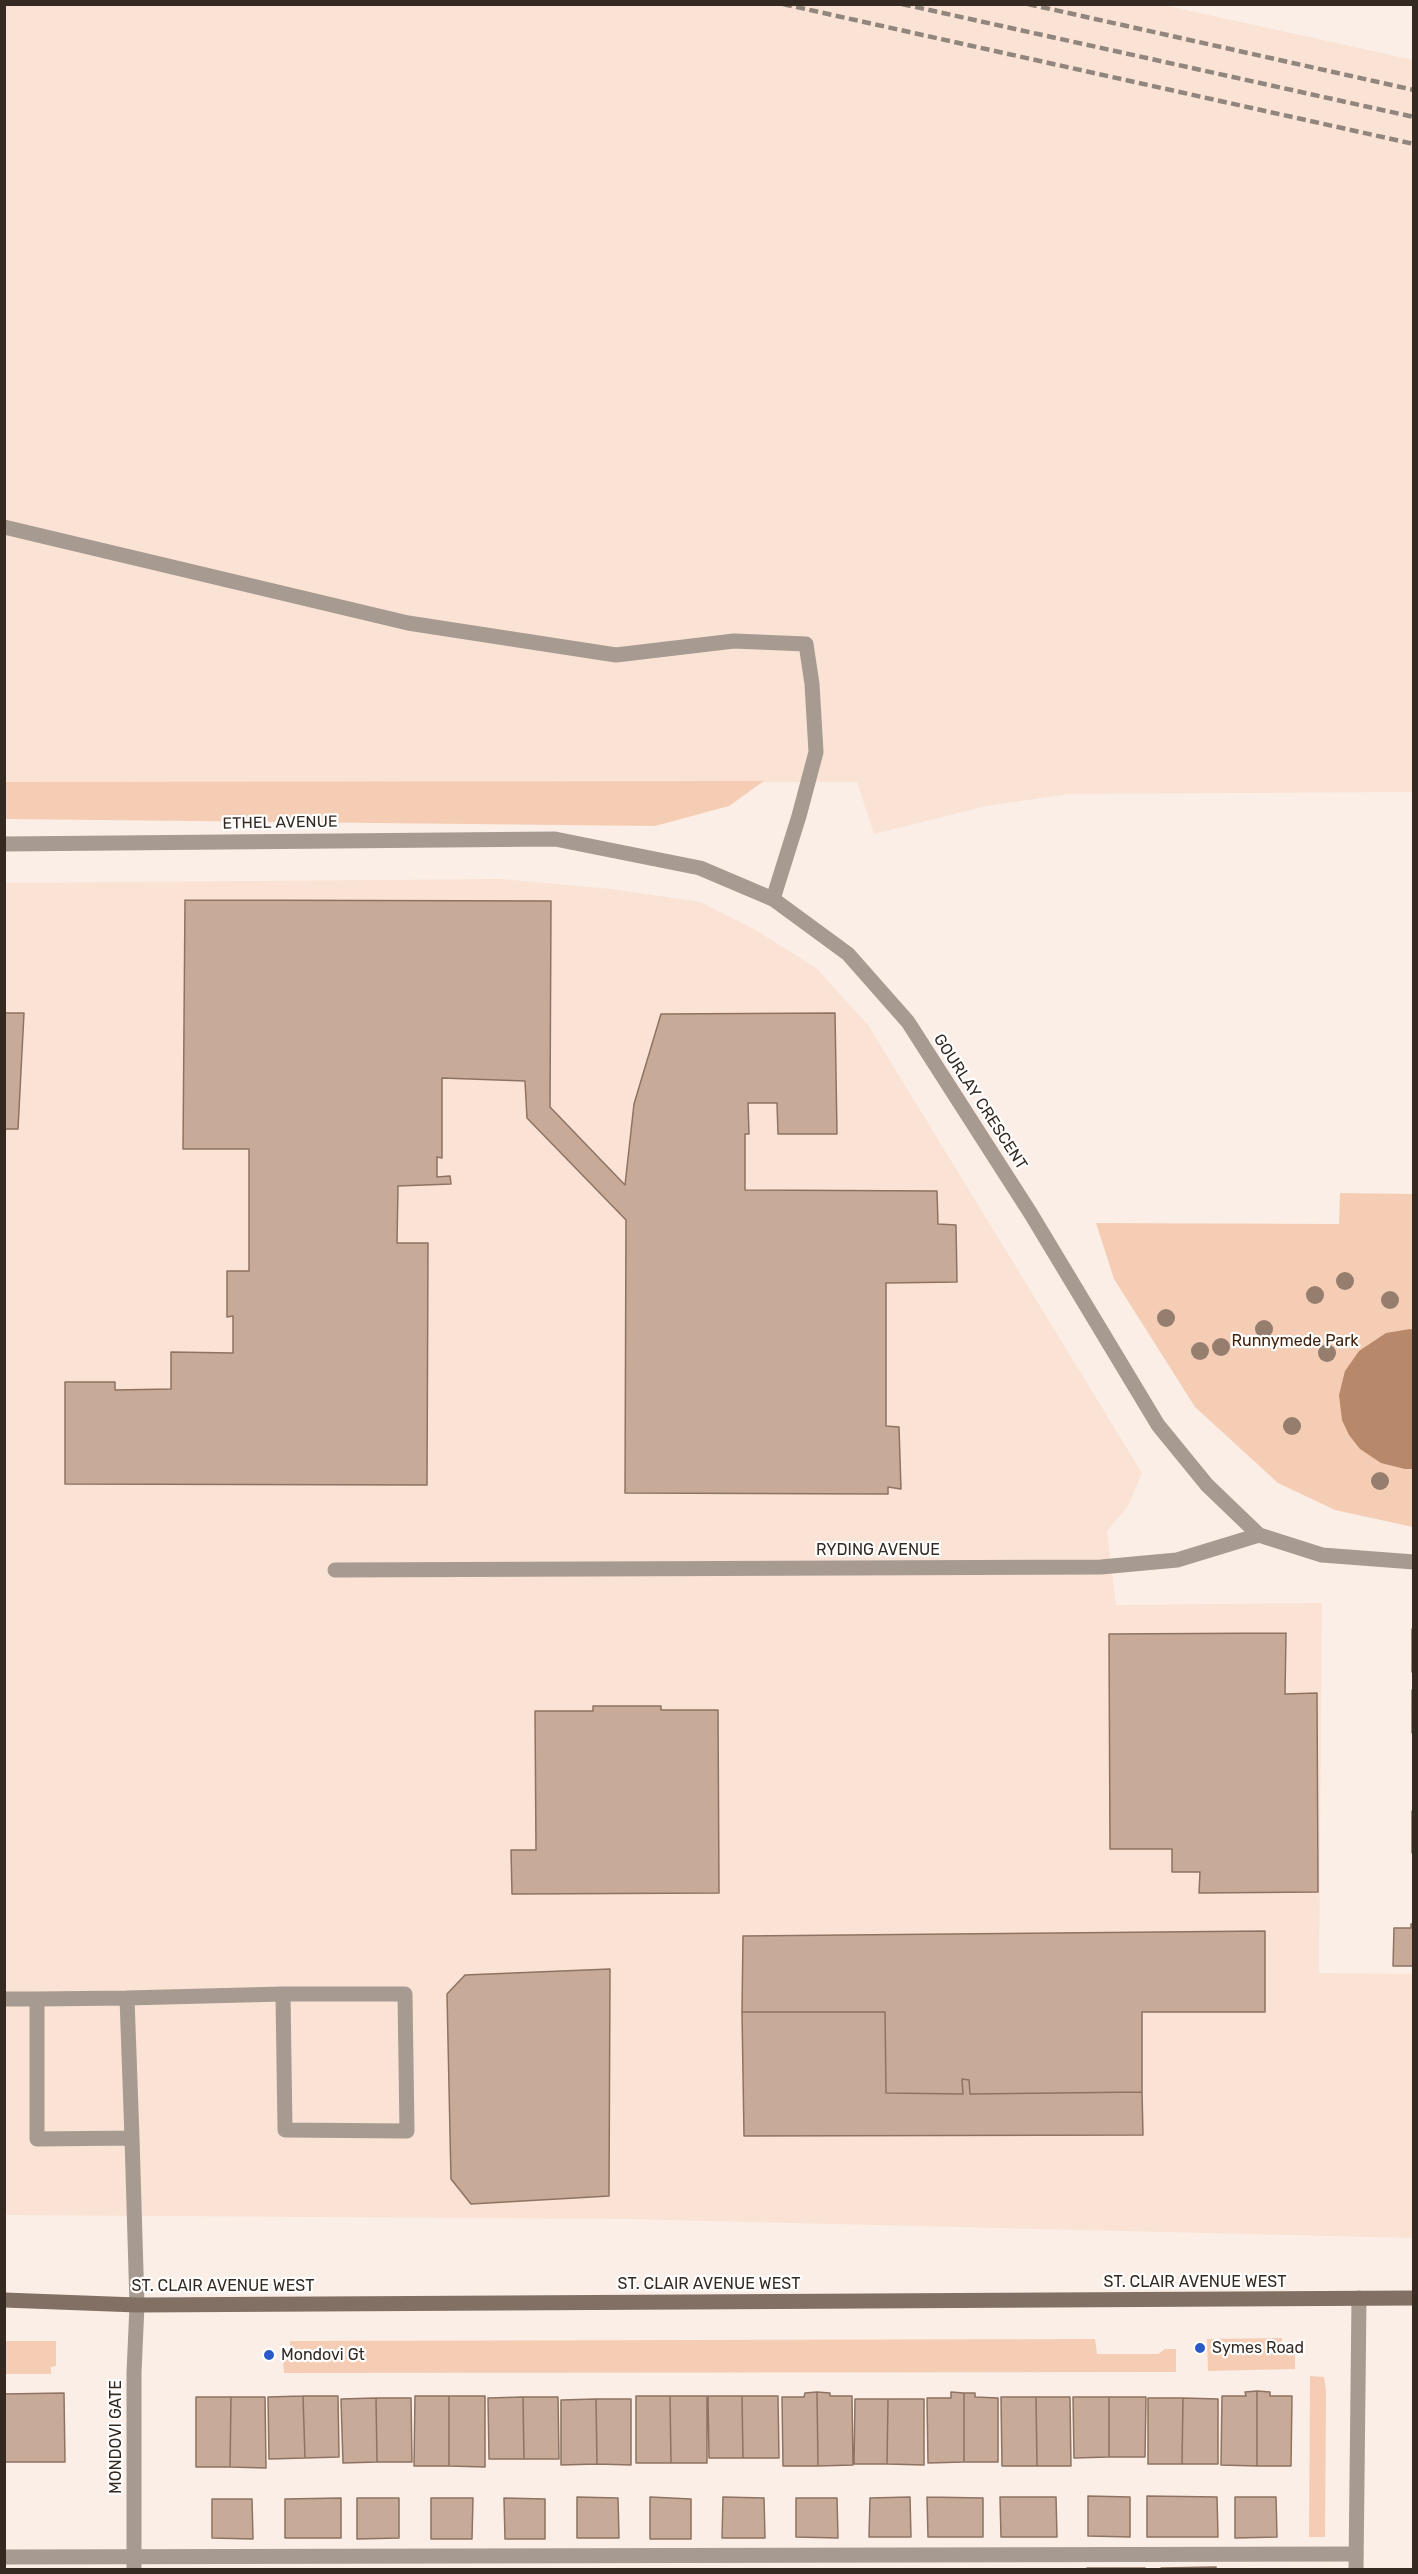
<!DOCTYPE html>
<style>
body{margin:0}
#map{position:relative;width:1418px;height:2574px;overflow:hidden;background:#fbeee6;font-family:Rubik,sans-serif}
canvas{display:block}
.frame{position:absolute;inset:0;border:6px solid #352a22;pointer-events:none}
</style>
<div id="map">
<canvas width="1418" height="2574"></canvas>
<div class="frame"></div>
</div>
<script>
const c = document.querySelector('canvas').getContext('2d');
c.lineJoin = 'round';
function fill(path, color) { c.fillStyle = color; c.fill(path, 'evenodd'); }
const toPath = rows => new Path2D(rows.map(r => 'M' + r).join(''));
function stroke(path, color, width, dash) { c.strokeStyle = color; c.lineWidth = width; c.lineCap = dash ? 'butt' : 'round'; c.setLineDash(dash || []); c.stroke(path); }
function label(font, color, halo, rows, align = 'center') {
  c.font = font + ' Rubik,sans-serif'; c.lineWidth = 4.5; c.setLineDash([]); c.textBaseline = 'middle'; c.strokeStyle = halo; c.fillStyle = color; for (const [text, x, y, turn = 0] of rows) {
    c.save(); c.translate(x, y); c.rotate((+turn || 0) * Math.PI / 180); c.textAlign = isNaN(turn) ? turn : align; if (halo) c.strokeText(text, 0, 0); c.fillText(text, 0, 0); c.restore();
  }
}
const built = toPath([
 [1159,4,1413,60,1413,792,1068,794,986,806,874,834,857,782,5,782,4,5],
 [501,879,611,889,700,902,754,929,816,968,868,1025,1142,1473,1128,1506,1107,1531,1116,1605,1322,1603,1319,1973,1413,1974,1413,2238,627,2219,5,2215,4,883]
]);
const green = toPath([
 [764,781,729,806,655,826,5,819,5,782],
 [1340,1193,1413,1194,1413,1527,1335,1510,1278,1483,1195,1407,1114,1279,1096,1223,1339,1224],
 [1282,2338,1282,2354,1295,2354,1295,2369,1208,2371,1207,2339],
 [1095,2339,1097,2354,1158,2354,1165,2349,1176,2349,1176,2372,284,2373,282,2351,290,2350,290,2341],
 [5,2341,56,2341,56,2366,51,2367,51,2374,5,2374],
 [1310,2376,1324,2377,1326,2391,1325,2537,1309,2537]
]);
const water = toPath([
 [1410,1329,1414,1330,1414,1469,1405,1469,1381,1463,1360,1449,1349,1435,1342,1420,1339,1395,1345,1371,1359,1351,1386,1333]
]);
const building = toPath([
 [185,900,551,901,550,1107,625,1185,634,1104,661,1014,835,1013,837,1134,778,1134,777,1103,748,1103,749,1134,745,1134,745,1190,937,1191,938,1224,956,1225,957,1282,886,1283,886,1426,899,1427,901,1489,888,1487,888,1494,625,1493,626,1220,527,1118,525,1081,442,1078,442,1158,437,1157,437,1177,450,1176,451,1184,398,1186,397,1243,428,1243,427,1485,65,1484,65,1382,115,1382,115,1390,171,1389,171,1352,233,1353,233,1316,227,1317,227,1271,249,1271,249,1149,183,1149,185,900],
 [4,1013,24,1013,18,1129,4,1129,4,1013],
 [1412,1629,1414,1629,1414,1672,1412,1672,1412,1629],
 [1286,1633,1285,1694,1317,1693,1318,1892,1199,1893,1200,1872,1172,1872,1172,1849,1110,1849,1109,1634,1286,1633],
 [1412,1690,1414,1690,1414,1733,1412,1733,1412,1690],
 [593,1706,661,1706,661,1710,718,1710,719,1893,512,1894,511,1850,536,1850,535,1711,593,1711,593,1706],
 [1412,1811,1414,1811,1414,1853,1412,1853,1412,1811],
 [1411,1924,1414,1924,1414,1966,1393,1966,1394,1928,1411,1928,1411,1924],
 [1265,1931,1265,2012,1142,2012,1142,2092,970,2094,969,2080,962,2079,963,2094,886,2093,885,2012,742,2012,743,1936,1265,1931],
 [610,1969,609,2196,471,2204,451,2179,447,1994,465,1975,610,1969],
 [742,2012,885,2012,886,2093,963,2094,962,2079,969,2080,970,2094,1142,2092,1143,2135,744,2136,742,2012],
 [1257,2391,1257,2466,1221,2465,1222,2396,1246,2396,1245,2392,1257,2391],
 [1257,2391,1270,2392,1270,2396,1292,2396,1291,2466,1257,2466,1257,2391],
 [817,2392,818,2466,783,2466,782,2397,804,2397,805,2393,817,2392],
 [817,2392,830,2393,830,2396,852,2396,853,2465,818,2466,817,2392],
 [951,2392,964,2393,964,2462,928,2463,927,2398,951,2398,951,2392],
 [64,2393,65,2462,4,2462,4,2394,64,2393],
 [964,2393,975,2393,975,2397,998,2398,998,2462,964,2462,964,2393],
 [303,2396,305,2458,269,2459,268,2397,303,2396],
 [303,2396,338,2396,339,2457,305,2458,303,2396],
 [415,2396,449,2396,449,2466,414,2466,415,2396],
 [449,2396,485,2396,485,2467,449,2466,449,2396],
 [636,2396,670,2396,671,2463,636,2463,636,2396],
 [670,2396,707,2396,707,2463,671,2463,670,2396],
 [708,2396,742,2396,743,2458,709,2458,708,2396],
 [742,2396,778,2396,779,2458,743,2458,742,2396],
 [196,2397,231,2397,230,2467,196,2467,196,2397],
 [231,2397,265,2397,266,2468,230,2467,231,2397],
 [523,2397,524,2459,489,2459,488,2398,523,2397],
 [523,2397,558,2397,559,2459,524,2459,523,2397],
 [1001,2397,1036,2397,1037,2466,1002,2466,1001,2397],
 [1036,2397,1070,2397,1071,2466,1037,2466,1036,2397],
 [1073,2397,1109,2397,1109,2457,1074,2458,1073,2397],
 [1109,2397,1146,2397,1145,2457,1109,2457,1109,2397],
 [376,2398,377,2462,343,2463,341,2399,376,2398],
 [376,2398,411,2398,412,2462,377,2462,376,2398],
 [1148,2398,1183,2398,1182,2464,1148,2464,1148,2398],
 [1183,2398,1218,2399,1218,2464,1182,2464,1183,2398],
 [596,2399,597,2464,561,2465,561,2400,596,2399],
 [596,2399,631,2399,631,2465,597,2464,596,2399],
 [855,2399,888,2399,887,2464,854,2464,855,2399],
 [888,2399,924,2399,924,2465,887,2464,888,2399],
 [1088,2496,1130,2497,1130,2537,1088,2536,1088,2496],
 [1147,2496,1217,2497,1218,2537,1147,2537,1147,2496],
 [577,2497,618,2498,619,2538,577,2538,577,2497],
 [650,2497,691,2499,691,2539,650,2539,650,2497],
 [723,2497,764,2498,765,2538,722,2538,723,2497],
 [910,2497,911,2537,869,2537,870,2498,910,2497],
 [927,2497,983,2498,983,2537,928,2537,927,2497],
 [1000,2497,1056,2497,1057,2537,1001,2537,1000,2497],
 [1235,2497,1276,2497,1277,2537,1235,2538,1235,2497],
 [341,2498,341,2538,285,2538,285,2499,341,2498],
 [357,2498,399,2498,399,2538,357,2539,357,2498],
 [431,2498,473,2498,472,2539,431,2539,431,2498],
 [504,2498,545,2499,545,2539,505,2539,504,2498],
 [796,2498,837,2498,838,2538,796,2537,796,2498],
 [212,2499,252,2499,253,2539,212,2538,212,2499],
 [1216,2567,1216,2570,1161,2570,1161,2568,1216,2567],
 [1087,2568,1145,2568,1145,2570,1087,2570,1087,2568]
]);
const lane = toPath([
 [4,527,408,623,616,655,734,641,806,644,812,684,816,752,799,816,773,899],
 [127,1998,283,1994,405,1994,407,2131,285,2130,283,1994],
 [4,1999,37,1999],
 [132,2138,127,1998,37,1999,37,2139,132,2138,137,2305],
 [4,2557,1356,2554]
]);
const street = toPath([
 [4,844,555,839,700,868,773,899,848,954,908,1022,1031,1214,1158,1425,1207,1485,1259,1535],
 [335,1570,1101,1567,1177,1560,1259,1535,1322,1555,1414,1562],
 [134,2570,134,2373,137,2305],
 [1356,2570,1359,2298]
]);
const secondary = toPath([
 [4,2300,137,2305,1414,2298]
]);
const rail = toPath([
 [783,4,1414,144],
 [902,4,1414,117],
 [1028,4,1414,90]
]);
const trees = [
 [1345,1281],
 [1315,1295],
 [1390,1300],
 [1166,1318],
 [1264,1329],
 [1221,1347],
 [1200,1351],
 [1327,1353],
 [1292,1426],
 [1380,1481]
];
const markers = [
 [1200,2348,6,"#2c59c8"],
 [269,2355,6,"#2c59c8"]
];
const streetNames = [
 ["ETHEL AVENUE",280,823,-1],
 ["GOURLAY CRESCENT",980,1102,57],
 ["RYDING AVENUE",878,1550],
 ["ST. CLAIR AVENUE WEST",1195,2282],
 ["ST. CLAIR AVENUE WEST",709,2284],
 ["ST. CLAIR AVENUE WEST",223,2286],
 ["MONDOVI GATE",116,2437,-90]
];
const parkNames = [
 ["Runnymede Park",1295,1341]
];
const poiNames = [
 ["Symes Road",1212,2348],
 ["Mondovi Gt",281,2355]
];
fill(built, '#fae2d4');
fill(green, '#f5cdb4');
fill(water, '#b7886a');
fill(building, '#c7aa97');
stroke(building, '#8f7362', 1.5);
stroke(lane, '#a79a91', 15);
stroke(street, '#a79a91', 15);
stroke(secondary, '#837064', 15);
stroke(rail, '#91867e', 4.5, [9, 4.5]);
c.fillStyle = '#967e6e';
for (const [x, y] of trees) { c.beginPath(); c.arc(x, y, 9, 0, 2 * Math.PI); c.fill(); }
for (const [x, y, r, color] of markers) { const dot = new Path2D(); dot.arc(x, y, r, 0, 2 * Math.PI); c.fillStyle = color; c.fill(dot); stroke(dot, '#fff', 2); }
label('16px', '#352a22', '#fff', streetNames);
label('16px', '#43230b', '#fff', parkNames);
label('16px', '#352a22', '#fff', poiNames, 'left');
</script>
